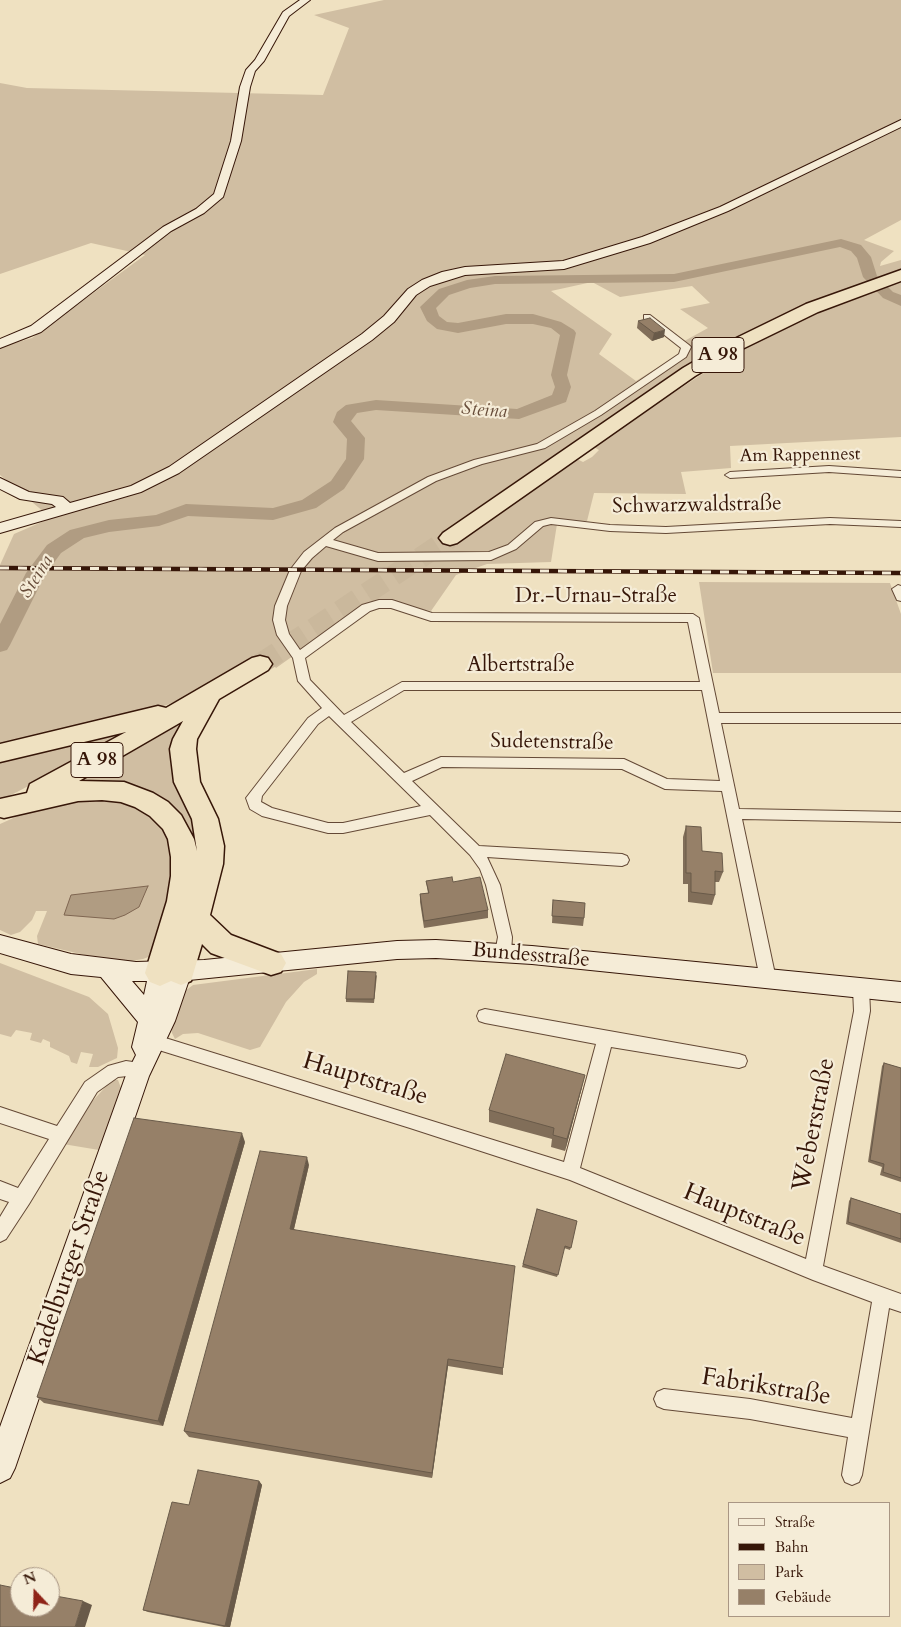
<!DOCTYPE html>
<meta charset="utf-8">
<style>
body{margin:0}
#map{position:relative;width:901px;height:1627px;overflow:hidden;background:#efe1c1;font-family:Cardo,serif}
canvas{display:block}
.legend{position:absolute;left:728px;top:1502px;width:162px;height:115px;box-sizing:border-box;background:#f5ecd7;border:1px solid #a99684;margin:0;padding:6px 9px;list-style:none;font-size:15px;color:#361608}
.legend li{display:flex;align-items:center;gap:10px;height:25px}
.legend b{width:25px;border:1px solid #a99684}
.north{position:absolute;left:10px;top:1567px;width:50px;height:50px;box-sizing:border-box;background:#f5ecd7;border:1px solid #a99684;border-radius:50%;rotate:339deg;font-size:14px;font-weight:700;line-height:20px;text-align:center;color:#361608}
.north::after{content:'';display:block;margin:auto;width:18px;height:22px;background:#8f2418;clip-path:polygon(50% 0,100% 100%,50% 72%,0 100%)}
</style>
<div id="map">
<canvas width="901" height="1627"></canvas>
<ul class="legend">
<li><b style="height:6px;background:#f5ecd7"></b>Straße</li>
<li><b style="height:6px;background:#361608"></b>Bahn</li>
<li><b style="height:14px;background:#d0bea2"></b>Park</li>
<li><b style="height:14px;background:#968068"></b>Gebäude</li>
</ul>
<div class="north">N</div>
</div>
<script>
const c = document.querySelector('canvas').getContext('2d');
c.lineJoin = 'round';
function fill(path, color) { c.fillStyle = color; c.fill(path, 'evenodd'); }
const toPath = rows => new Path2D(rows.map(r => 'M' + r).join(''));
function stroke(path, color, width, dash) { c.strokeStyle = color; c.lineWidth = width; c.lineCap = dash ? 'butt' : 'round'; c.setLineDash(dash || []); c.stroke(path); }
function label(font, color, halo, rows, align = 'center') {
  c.font = font + ' Cardo,serif'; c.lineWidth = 4.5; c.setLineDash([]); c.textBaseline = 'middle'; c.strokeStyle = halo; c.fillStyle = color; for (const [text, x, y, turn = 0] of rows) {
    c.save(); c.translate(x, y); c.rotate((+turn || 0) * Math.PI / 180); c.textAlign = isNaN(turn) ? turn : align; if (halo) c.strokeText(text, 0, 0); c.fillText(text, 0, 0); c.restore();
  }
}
const green = toPath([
 [384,0,901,0,901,220,864,240,894,251,881,262,880,266,901,260,901,270,825,298,660,384,440,533,457,541,575,458,583,462,592,457,599,450,592,446,739,350,829,307,901,280,901,437,730,446,731,468,681,472,686,494,594,493,587,521,557,524,551,562,487,564,456,575,431,611,412,608,397,601,365,605,276,668,263,653,198,692,152,711,0,748,0,565,14,534,51,518,0,475,0,347,32,338,145,255,91,243,0,274,0,83,27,88,323,95,349,28,314,15],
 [592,282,620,297,692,286,710,303,680,309,708,328,679,344,682,347,679,354,636,381,599,354,612,334,551,291],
 [699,582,890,583,901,614,901,673,713,673],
 [189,719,191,806,202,864,181,821,70,785],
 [137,729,17,792,0,800,0,761],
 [95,796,138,805,168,829,177,869,154,955,143,959,131,961,85,955,38,944,37,936,47,911,36,911,32,920,20,932,11,935,0,930,0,824,29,811],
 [0,963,89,997,108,1014,118,1048,117,1058,98,1067,89,1067,93,1054,81,1052,77,1064,71,1062,69,1056,50,1047,50,1042,43,1039,41,1043,30,1040,32,1033,16,1030,11,1037,0,1034],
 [317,969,317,974,304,982,286,1002,260,1047,250,1050,198,1033,183,1034,175,1039,172,1033,171,1022,185,991,193,985],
 [112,1080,118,1080,121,1088,99,1150,63,1144,86,1108]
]);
const water = toPath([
 [148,886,139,907,125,915,114,919,64,915,71,895,148,886]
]);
const river = toPath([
 [841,239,861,245,871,257,877,276,893,292,901,295,901,306,883,298,863,277,857,258,851,251,840,247,674,282,495,284,470,288,449,295,436,308,439,316,447,322,458,323,506,314,533,314,561,322,574,330,576,333,567,375,571,387,566,402,519,419,376,410,357,413,351,421,365,438,364,459,344,489,316,508,273,520,188,516,159,526,109,532,84,538,61,553,45,575,10,645,7,650,0,652,0,624,26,573,47,545,70,530,109,520,156,515,186,504,273,508,302,500,331,481,346,459,347,439,333,422,337,412,346,405,376,400,517,409,552,395,555,387,551,375,560,335,551,328,533,324,506,324,458,333,437,329,427,321,420,307,439,289,467,280,495,276,674,274,841,239]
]);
const highwayTunnel = toPath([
 [260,664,450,538]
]);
const street = toPath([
 [644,315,650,315,689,345,691,347,686,357,601,415,545,448,482,464,436,481,343,532,333,540,378,553,489,552,508,545,535,522,551,518,610,525,666,527,830,518,901,521,901,527,830,524,666,533,610,531,551,524,543,526,516,549,491,560,378,561,326,546,312,558,301,571,287,606,285,620,289,634,300,650,362,605,379,600,392,600,432,613,693,614,699,618,719,713,901,713,901,723,721,723,739,809,901,812,901,822,742,819,776,979,773,984,768,986,763,984,760,979,722,791,665,789,622,769,442,767,412,781,479,846,622,854,627,856,629,860,627,864,622,866,487,857,500,885,512,937,511,953,508,958,503,959,498,958,495,953,498,937,486,885,480,869,470,855,430,815,343,833,328,833,262,816,250,809,246,798,308,718,322,708,298,681,293,658,277,635,273,620,275,606,290,570,304,552,335,528,428,477,474,460,537,444,595,411,679,354,681,348,644,319,644,315],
 [379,608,391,608,431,621,688,622,700,682,402,682,344,715,310,680,305,658,370,611,379,608],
 [404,690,702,690,720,781,667,779,624,759,441,757,404,773,351,722,404,690],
 [329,716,421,806,343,823,328,823,272,808,261,802,262,796,318,724,329,716],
 [829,466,901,471,901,477,829,472,730,478,725,475,730,472,829,466],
 [898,585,901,586,901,601,897,600,892,589,898,585],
 [861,982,866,984,869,989,870,1011,823,1266,901,1294,901,1312,889,1308,862,1475,859,1482,852,1485,845,1482,842,1475,848,1437,750,1419,664,1409,657,1406,654,1399,657,1392,664,1389,750,1399,852,1418,872,1302,813,1280,570,1180,410,1128,146,1046,140,1044,138,1039,140,1034,146,1032,564,1162,596,1044,485,1023,479,1021,477,1016,479,1011,485,1009,739,1054,745,1056,747,1061,745,1066,739,1068,611,1047,580,1168,806,1259,854,1011,853,989,856,984,861,982],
 [126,1061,147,1064,149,1069,147,1074,118,1077,97,1092,29,1204,6,1239,0,1242,0,1217,9,1202,0,1199,0,1181,18,1188,49,1139,0,1123,0,1107,57,1126,85,1082,108,1066,126,1061]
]);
const secondary = toPath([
 [300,0,310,0,289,16,264,61,255,71,250,87,241,141,223,197,204,213,171,231,41,332,0,348,0,339,31,326,163,227,196,209,214,194,231,141,240,87,246,70,255,60,283,12,300,0],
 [901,120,901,127,728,211,650,243,564,269,465,275,430,286,416,295,394,322,372,340,179,473,141,492,0,533,0,523,56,507,52,504,20,499,0,489,0,478,29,492,63,497,70,503,131,486,169,467,362,334,384,316,408,289,422,280,442,272,465,267,563,261,642,237,720,207,901,120],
 [0,935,71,954,136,962,204,960,397,941,436,940,532,946,901,982,901,1002,532,964,436,958,397,959,189,980,175,1021,149,1076,15,1468,10,1478,0,1483,0,1427,126,1075,136,1055,132,1047,138,1022,101,977,71,974,0,953,0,935],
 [132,981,147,981,144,995,132,981]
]);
const highway = toPath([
 [901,270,901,281,818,312,736,352,695,376,457,543,450,545,443,543,439,538,443,533,683,368,724,344,806,304,901,270],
 [260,656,268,658,272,664,268,670,219,699,197,739,196,749,200,782,218,819,224,846,223,864,210,915,231,935,281,954,286,963,281,972,271,975,211,953,202,944,191,981,181,985,171,981,160,986,150,982,145,973,167,901,171,876,171,857,168,839,163,829,150,816,135,807,121,802,102,800,78,801,4,818,0,817,0,799,27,793,30,784,126,732,0,762,0,744,158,706,166,708,252,658,260,656],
 [183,721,173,739,170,749,174,782,192,819,197,851,194,839,181,815,168,802,153,793,124,782,79,781,183,721]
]);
const rail = toPath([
 [0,568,901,573]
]);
const wall = toPath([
 [638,321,664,337,652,341,637,328],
 [686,826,702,851,723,872,719,882,715,882,715,895,712,905,688,902,688,884,683,884,683,837],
 [426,881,453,882,488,910,488,918,424,928,420,902,420,894,428,893],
 [553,900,584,918,583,926,552,923],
 [377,975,374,1003,346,1002,346,999],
 [884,1063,901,1068,901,1182,880,1175,882,1167,868,1162,882,1066],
 [582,1087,565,1151,551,1147,552,1139,489,1122,489,1110],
 [245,1142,163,1426,44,1403,37,1397],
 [309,1165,294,1229,503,1368,503,1375,448,1366,432,1478,189,1437,184,1431],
 [851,1198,901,1214,901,1243,846,1224,849,1201],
 [537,1209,577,1221,570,1250,564,1248,557,1277,522,1267],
 [259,1481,262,1485,230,1627,224,1627,148,1612,143,1610,189,1505]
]);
const shadedWall = toPath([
 [665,330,664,337,652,341,654,333],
 [585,1075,582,1087,565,1151,567,1139],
 [242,1133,245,1142,163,1426,158,1421],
 [307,1157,309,1165,292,1237,290,1229],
 [448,1359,448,1366,432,1478,432,1473],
 [259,1481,262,1485,230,1627,228,1627,225,1626],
 [83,1601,92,1605,85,1627,75,1627]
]);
const building = toPath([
 [650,318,665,330,654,333,638,321,650,318],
 [686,826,701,827,702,851,722,853,723,872,715,871,715,895,691,892,691,873,686,873,686,826],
 [452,877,453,882,480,877,488,910,424,921,420,894,429,893,426,881,452,877],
 [553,900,585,903,584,918,552,916,553,900],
 [348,971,376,972,374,999,346,999,348,971],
 [506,1054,585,1075,567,1139,553,1135,554,1128,489,1110,506,1054],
 [884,1063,901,1068,901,1178,883,1172,884,1164,870,1160,884,1063],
 [134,1118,242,1133,158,1421,37,1397,134,1118],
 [260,1151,307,1157,290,1229,515,1266,503,1368,448,1359,432,1473,184,1431,260,1151],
 [851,1198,901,1214,901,1239,848,1222,851,1198],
 [537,1209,577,1221,571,1248,565,1246,558,1275,523,1264,537,1209],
 [198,1470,259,1481,225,1626,143,1610,172,1502,189,1505,198,1470],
 [0,1585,20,1589,20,1607,50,1607,50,1595,83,1601,75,1627,0,1627,0,1585]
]);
const farStreetnames = [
 ["Am Rappennest",800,456,-1]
];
const farWaternames = [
 ["Steina",484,411,4],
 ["Steina",37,577,-58]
];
const shields = [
 [718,355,52],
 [97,760,52]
];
const shieldNames = [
 ["A 98",718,355],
 ["A 98",97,760]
];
const streetNames = [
 ["Schwarzwaldstraße",697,506,-1],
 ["Dr.-Urnau-Straße",596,597],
 ["Albertstraße",521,666],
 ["Sudetenstraße",552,743,1],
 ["Bundesstraße",531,956,5]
];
const nearStreetnames = [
 ["Hauptstraße",365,1080,17],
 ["Weberstraße",815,1125,-79],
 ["Hauptstraße",744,1216,22],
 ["Kadelburger Straße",70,1268,-71],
 ["Fabrikstraße",766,1388,9]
];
fill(green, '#d0bea2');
fill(water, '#b09c82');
stroke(water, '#7f6651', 1);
fill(river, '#b09c82');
stroke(highwayTunnel, '#cab89c', 21, [21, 11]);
stroke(street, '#644936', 2);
stroke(secondary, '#361608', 2);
stroke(highway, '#361608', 3);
fill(street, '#f5ecd7');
fill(secondary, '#f5ecd7');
fill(highway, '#efe1c1');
stroke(rail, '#361608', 4.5);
stroke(rail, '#f5ecd7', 3, [9]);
fill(wall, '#816e59');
fill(shadedWall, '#695a49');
fill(building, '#968068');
stroke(building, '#695a49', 1);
label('18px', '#361608', '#f5ecd7', farStreetnames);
label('italic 19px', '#674c39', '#f5ecd7', farWaternames);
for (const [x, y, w] of shields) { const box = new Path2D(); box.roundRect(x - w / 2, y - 17.5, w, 35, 4); c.fillStyle = '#f5ecd7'; c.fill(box); stroke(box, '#361608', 1); }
label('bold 20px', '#361608', null, shieldNames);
label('21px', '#361608', '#f5ecd7', streetNames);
label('25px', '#361608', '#f5ecd7', nearStreetnames);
</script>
